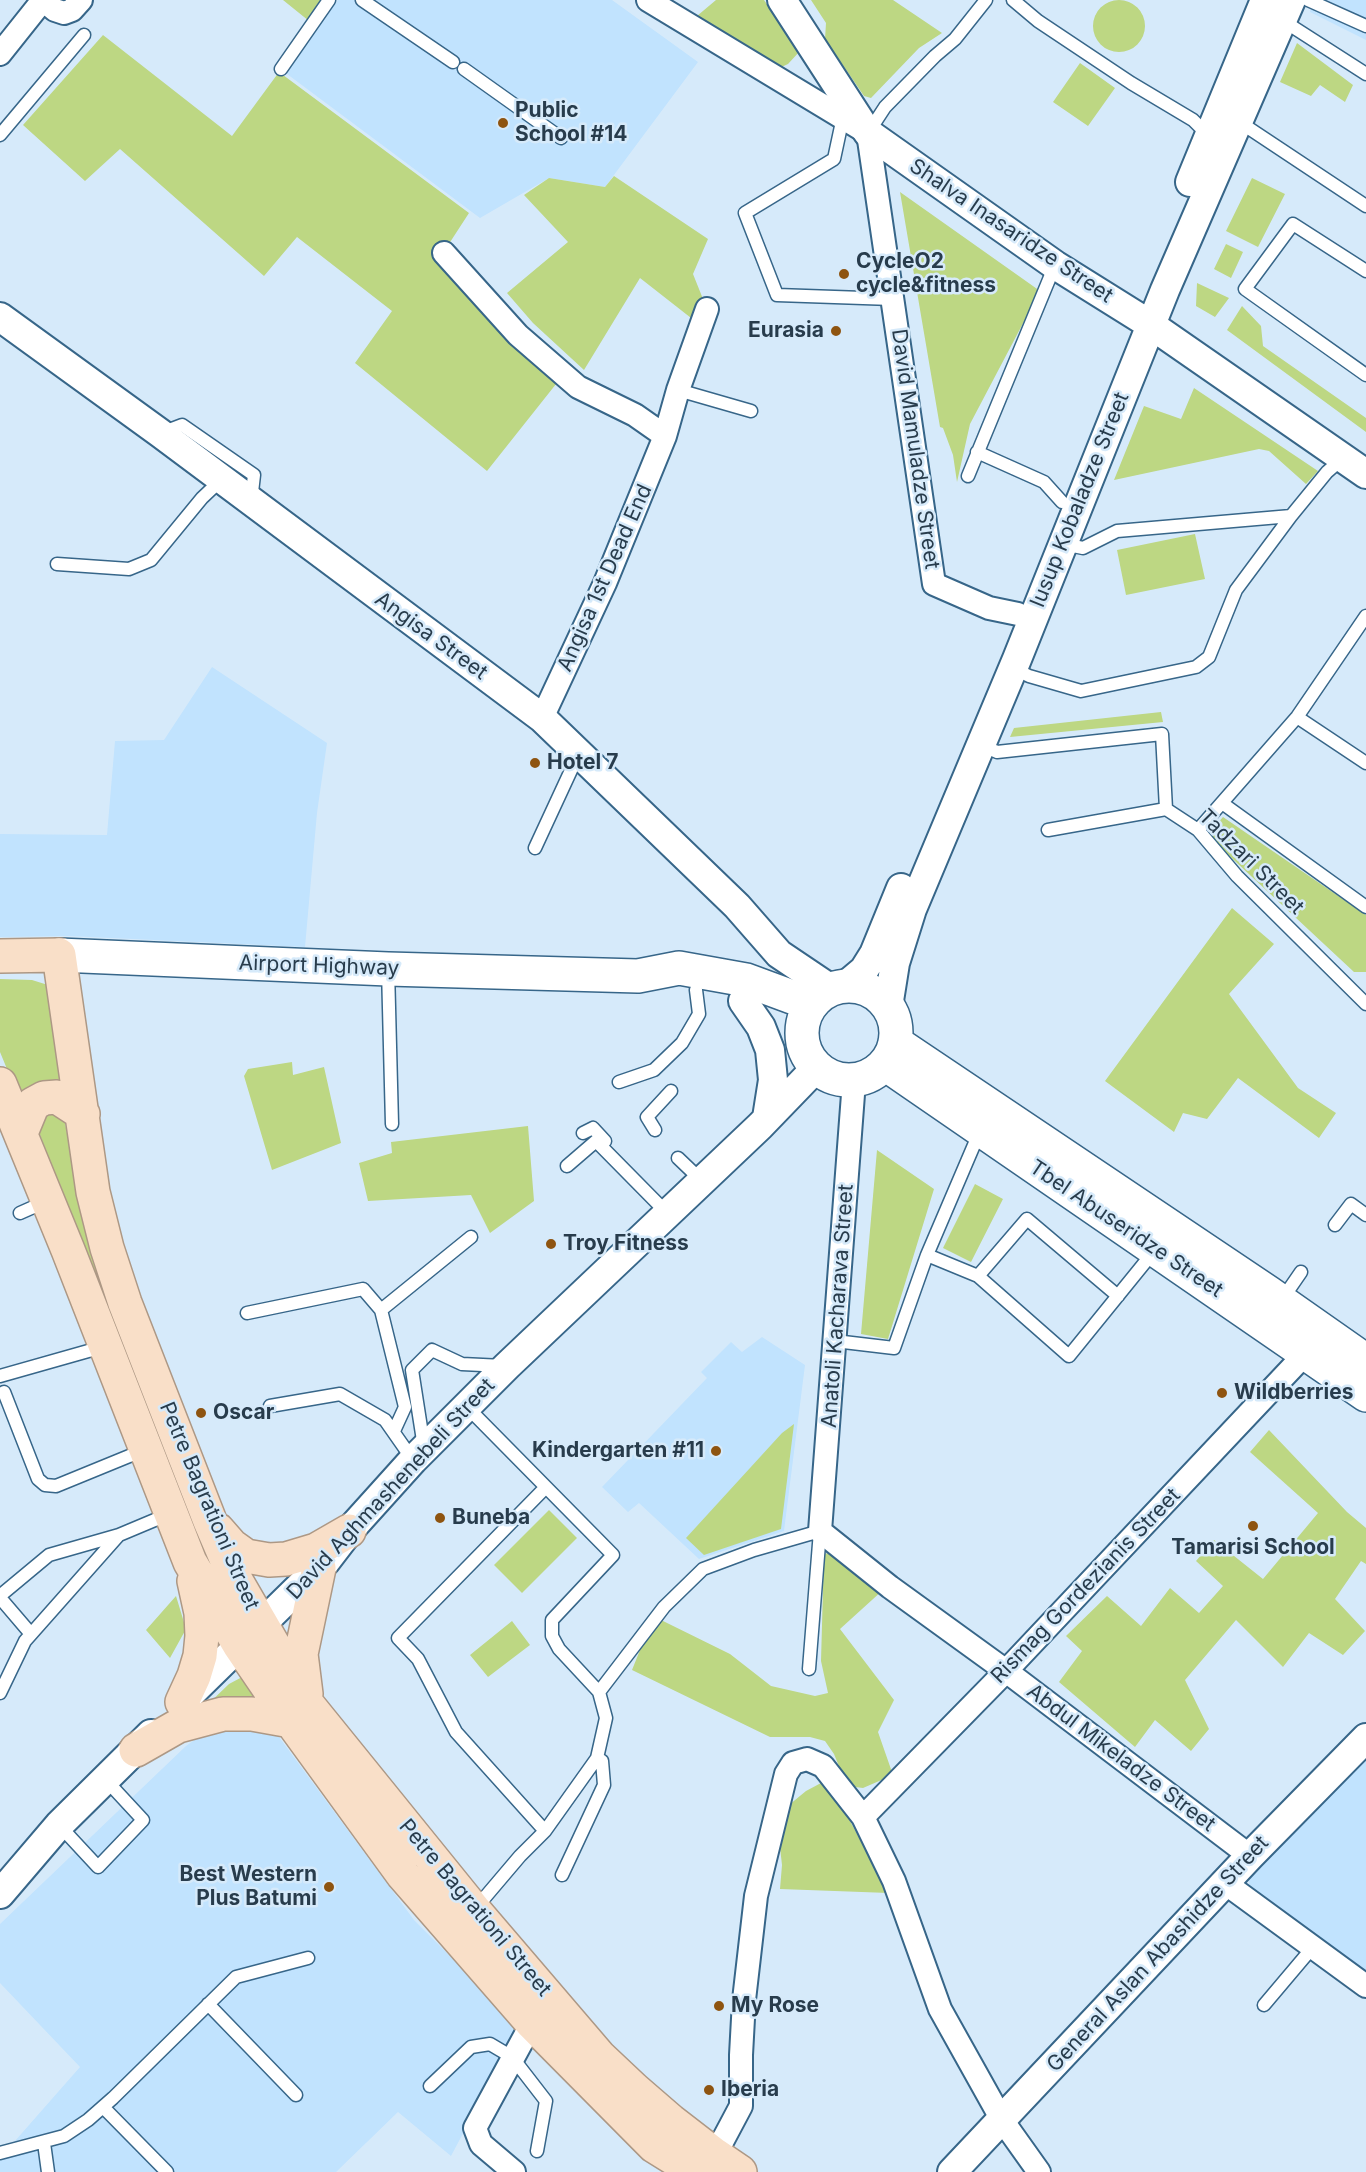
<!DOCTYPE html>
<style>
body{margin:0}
canvas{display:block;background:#d6eafa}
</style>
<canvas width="1366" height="2172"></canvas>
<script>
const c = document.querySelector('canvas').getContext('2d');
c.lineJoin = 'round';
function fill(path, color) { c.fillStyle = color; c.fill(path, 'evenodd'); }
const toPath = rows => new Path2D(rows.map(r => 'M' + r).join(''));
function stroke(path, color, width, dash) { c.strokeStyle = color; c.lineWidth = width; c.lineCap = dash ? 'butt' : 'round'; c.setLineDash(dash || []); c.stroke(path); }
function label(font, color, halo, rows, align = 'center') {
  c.font = font + ' Inter,sans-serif'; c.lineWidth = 5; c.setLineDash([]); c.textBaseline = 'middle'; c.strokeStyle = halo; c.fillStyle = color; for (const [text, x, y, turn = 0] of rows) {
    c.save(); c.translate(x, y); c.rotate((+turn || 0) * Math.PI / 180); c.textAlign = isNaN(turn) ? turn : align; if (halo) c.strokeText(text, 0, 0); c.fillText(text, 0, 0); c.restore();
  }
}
const built = toPath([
 [338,0,612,0,698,62,605,187,549,178,480,218,283,71],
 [1313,0,1366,0,1366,40,1310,12],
 [212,667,327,743,317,813,305,947,69,936,0,937,0,834,107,835,115,741,164,740],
 [762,1337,805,1365,784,1531,699,1559,639,1503,628,1512,602,1487,707,1378,701,1372,731,1342,742,1352],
 [218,1723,276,1733,414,1920,520,2026,451,2156,398,2112,336,2172,0,2172,0,2158,80,2067,0,1983,0,1924,186,1746],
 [1366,1753,1366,1979,1252,1897,1248,1878]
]);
const green = toPath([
 '1093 26a26 26 0 1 1 52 0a26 26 0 1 1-52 0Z',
 [283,0,325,0,309,21],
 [716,0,764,0,800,51,788,64,775,70,697,16],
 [811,0,893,0,942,33,919,48,871,98,864,96,825,39,826,23],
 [103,35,232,136,279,72,469,213,443,253,564,374,487,471,355,363,392,311,297,237,264,276,120,149,85,181,23,125],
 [1297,43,1353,85,1345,102,1320,85,1311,96,1280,82],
 [1080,63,1115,88,1088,126,1053,102],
 [614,176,708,239,693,274,707,309,700,325,640,278,584,370,533,323,507,293,568,242,524,195,549,178,605,187],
 [1252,178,1285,194,1258,247,1226,231],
 [900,192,1040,291,970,424,957,482,953,455,943,428,940,427],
 [1226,244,1243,252,1231,278,1214,269],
 [1197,283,1229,298,1215,317,1196,306],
 [1242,306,1261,326,1263,346,1366,418,1366,432,1227,330],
 [1194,388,1318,471,1306,484,1269,451,1259,449,1114,480,1144,406,1181,419],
 [1195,534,1205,579,1126,595,1117,550],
 [1161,712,1163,722,1010,737,1014,728],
 [1223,817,1366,915,1366,972,1354,972,1207,835],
 [1232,908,1274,944,1229,994,1298,1088,1336,1113,1319,1138,1238,1078,1207,1119,1183,1113,1174,1132,1105,1081],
 [0,979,32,980,48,985,69,1084,21,1103,0,1052],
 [292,1062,293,1075,324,1067,341,1143,272,1170,244,1076,248,1069],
 [38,1110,63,1112,77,1187,106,1292,101,1294,40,1135,35,1119],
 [528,1126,534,1201,490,1233,471,1195,368,1201,359,1163,392,1153,391,1142],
 [877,1150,934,1189,888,1339,861,1334],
 [975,1184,1003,1199,971,1262,943,1248],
 [794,1424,781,1529,704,1555,686,1538,782,1433],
 [1269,1430,1347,1512,1366,1528,1366,1564,1361,1561,1335,1599,1365,1631,1343,1655,1309,1633,1283,1667,1236,1620,1185,1680,1209,1729,1191,1751,1155,1720,1135,1747,1059,1682,1082,1651,1066,1636,1107,1596,1141,1626,1170,1588,1199,1613,1223,1586,1196,1561,1214,1540,1263,1579,1318,1513,1250,1452],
 [549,1510,577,1538,522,1593,494,1565],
 [824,1553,845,1557,883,1590,840,1629,894,1700,878,1732,893,1775,863,1788,847,1786,834,1754,825,1741,810,1737,770,1737,632,1670,642,1645,661,1620,730,1654,771,1686,815,1696,828,1693,821,1661],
 [176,1596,186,1629,170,1658,146,1630],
 [512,1621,530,1645,488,1677,470,1655],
 [244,1676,276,1714,204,1708,229,1684],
 [821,1783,827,1784,837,1797,889,1893,780,1889,782,1865,777,1821,789,1805,806,1791]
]);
const service = toPath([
 [362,0,453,62],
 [1013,0,1038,21,1131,83,1193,120,1208,135],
 [1308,0,1366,26],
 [1282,20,1366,74],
 [281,69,329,0],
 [464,69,561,138],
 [843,117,834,159,745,213,777,295,892,299],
 [1238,121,1366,206],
 [868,133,885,107,935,56,955,39,986,0],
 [0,135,84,35],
 [1366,271,1293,224,1245,289,1366,375],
 [678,390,751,411],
 [161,433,182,425,254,475,251,501],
 [977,452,1044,482,1062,502],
 [968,476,1055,265],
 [1063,544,1083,548,1117,531,1291,516],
 [57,564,129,569,151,560,202,498,221,480],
 [1013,668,1029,676,1081,691,1196,667,1209,657,1236,590,1291,516,1327,472,1343,458],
 [1297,717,1366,763],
 [981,745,997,752,1162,734,1166,809],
 [1222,803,1366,907],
 [1048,830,1166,809,1198,830,1237,876,1366,1004],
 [1198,830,1297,717,1366,616],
 [535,848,579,753],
 [388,969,392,1124],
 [619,1082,654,1070,682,1043,699,1014,696,990],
 [655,1130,647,1117,671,1091],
 [980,1131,927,1255,978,1276,1069,1356,1155,1250],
 [583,1133,593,1128,605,1141],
 [678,1158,702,1181],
 [567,1166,596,1141,668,1214],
 [20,1213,47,1201],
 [1335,1225,1351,1204,1366,1215],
 [978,1276,1027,1219,1118,1296],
 [1281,1301,1301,1272],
 [381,1310,405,1407,394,1431],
 [247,1313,363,1289,381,1310,471,1237],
 [835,1341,894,1348,927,1255],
 [0,1376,106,1346],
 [4,1392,38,1479,45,1485,56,1486,144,1450],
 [270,1406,340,1394,385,1420,413,1460],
 [467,1407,613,1555,552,1620,552,1636,559,1649,599,1692,606,1718,597,1758,545,1831,520,1856,475,1909],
 [424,1447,412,1370,432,1350,462,1364,503,1366],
 [545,1488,398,1638,418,1659,456,1732,545,1831],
 [31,1634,1,1599,1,1595,49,1555,119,1535,169,1514],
 [599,1692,664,1607,703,1569,754,1550,820,1531,809,1669],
 [0,1693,25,1641,118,1536],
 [59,1825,98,1867,143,1820,105,1779],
 [562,1875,604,1785,602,1761,597,1758],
 [208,2004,296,2095],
 [1264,2005,1313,1947],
 [430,2086,471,2047,490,2044,512,2057,546,2101,537,2151],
 [103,2107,167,2172],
 [44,2143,48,2172],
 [0,2153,64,2136,88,2120,113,2098,236,1977,308,1958]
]);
const minor = toPath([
 [43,0,55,10,64,13,72,10,81,0],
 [648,0,868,133,934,584,989,608,1018,614],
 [0,54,43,0],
 [444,253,518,335,578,387,635,415,665,436],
 [542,718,605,583,665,436,678,390,707,309],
 [854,1081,820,1531,890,1587,1006,1671,1250,1856],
 [863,1817,1006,1671,1306,1353],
 [1225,1883,1366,1986],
 [715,2155,741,2106,741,2055,744,2000,756,1896,786,1774,793,1763,807,1759,823,1766,863,1817,894,1881,940,2009,1002,2120,1039,2172],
 [514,2172,481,2144,475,2128,532,2023]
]);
const tertiary = toPath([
 [782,0,868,133,1055,265,1151,325,1366,474],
 [1190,182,1265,0],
 [0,317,160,433,542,718,737,906,779,954,831,989],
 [845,986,864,970,874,954,901,888],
 [743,1001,761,1027,770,1050,773,1080,767,1118],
 [888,1007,895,963,912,909,1017,659,1165,290,1291,0],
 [183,1701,326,1561,349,1531,413,1460,507,1366,760,1126,816,1068],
 [0,1894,59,1825,151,1734],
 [952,2172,1250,1856,1366,1738]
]);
const secondary = toPath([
 [59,955,388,969,638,976,679,968,746,980,811,1004],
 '802 1033a47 47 0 1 1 94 0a47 47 0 1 1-94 0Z',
 [895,1042,1269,1293,1366,1361],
 [885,1064,1366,1395]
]);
const primary = toPath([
 [0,956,59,955,93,1192,107,1248,125,1303,210,1521,234,1577,308,1705,474,1910,599,2056,634,2089,671,2121,715,2155,740,2172],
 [0,1084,68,1250,190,1562,240,1646,291,1721,403,1875,532,2023,654,2146,696,2172],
 [21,1133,33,1104,44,1098,57,1097,83,1114],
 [218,1530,232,1546,246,1556,269,1560,286,1559,316,1550,349,1531],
 [306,1694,301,1654,319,1568],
 [182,1702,194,1676,200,1656,202,1636,201,1613,194,1581],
 [136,1750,178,1726,223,1714,252,1714,291,1721]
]);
const markers = [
 [503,123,6,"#8e5410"],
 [844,274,6,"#8e5410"],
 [836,331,6,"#8e5410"],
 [535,763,6,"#8e5410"],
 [551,1244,6,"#8e5410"],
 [1222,1393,6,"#8e5410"],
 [201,1413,6,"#8e5410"],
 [716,1451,6,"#8e5410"],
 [440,1518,6,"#8e5410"],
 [1253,1526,6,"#8e5410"],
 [329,1887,6,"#8e5410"],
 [719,2006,6,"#8e5410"],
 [709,2090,6,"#8e5410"]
];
const poiNames = [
 ["Public",515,111],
 ["School #14",515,135],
 ["CycleO2",856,262],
 ["cycle&fitness",856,286],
 ["Eurasia",824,331,"right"],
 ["Hotel 7",547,763],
 ["Troy Fitness",563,1244],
 ["Wildberries",1234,1393],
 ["Oscar",213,1413],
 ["Kindergarten #11",704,1451,"right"],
 ["Buneba",452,1518],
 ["Tamarisi School",1253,1548,"center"],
 ["Best Western",317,1875,"right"],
 ["Plus Batumi",317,1899,"right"],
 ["My Rose",731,2006],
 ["Iberia",721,2090]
];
const streetNames = [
 ["Shalva Inasaridze Street",1011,231,34],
 ["David Mamuladze Street",915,449,82],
 ["Iusup Kobaladze Street",1080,500,-68],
 ["Angisa 1st Dead End",605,578,-66],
 ["Angisa Street",431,636,36],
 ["Tadzari Street",1251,862,45],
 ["Airport Highway",319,966,2],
 ["Tbel Abuseridze Street",1126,1229,34],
 ["Anatoli Kacharava Street",838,1306,-86],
 ["David Aghmashenebeli Street",391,1489,-47],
 ["Petre Bagrationi Street",209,1506,67],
 ["Rismag Gordezianis Street",1086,1586,-46],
 ["Abdul Mikeladze Street",1121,1758,37],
 ["Petre Bagrationi Street",475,1908,50],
 ["General Aslan Abashidze Street",1158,1954,-47]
];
fill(built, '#c1e3fe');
fill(green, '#bdd783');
stroke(service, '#376689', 15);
stroke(minor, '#376689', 26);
stroke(tertiary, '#376689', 32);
stroke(secondary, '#376689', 36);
stroke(primary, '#ad9885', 36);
stroke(service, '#fff', 12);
stroke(minor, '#fff', 22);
stroke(tertiary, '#fff', 28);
stroke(secondary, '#fff', 33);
stroke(primary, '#f9dfc8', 33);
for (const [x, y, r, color] of markers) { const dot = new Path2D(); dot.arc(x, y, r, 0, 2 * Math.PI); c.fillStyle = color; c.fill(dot); stroke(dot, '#d6eafa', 2); }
label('bold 21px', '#283c4c', '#d6eafa', poiNames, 'left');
label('21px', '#283c4c', '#d6eafa', streetNames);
</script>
